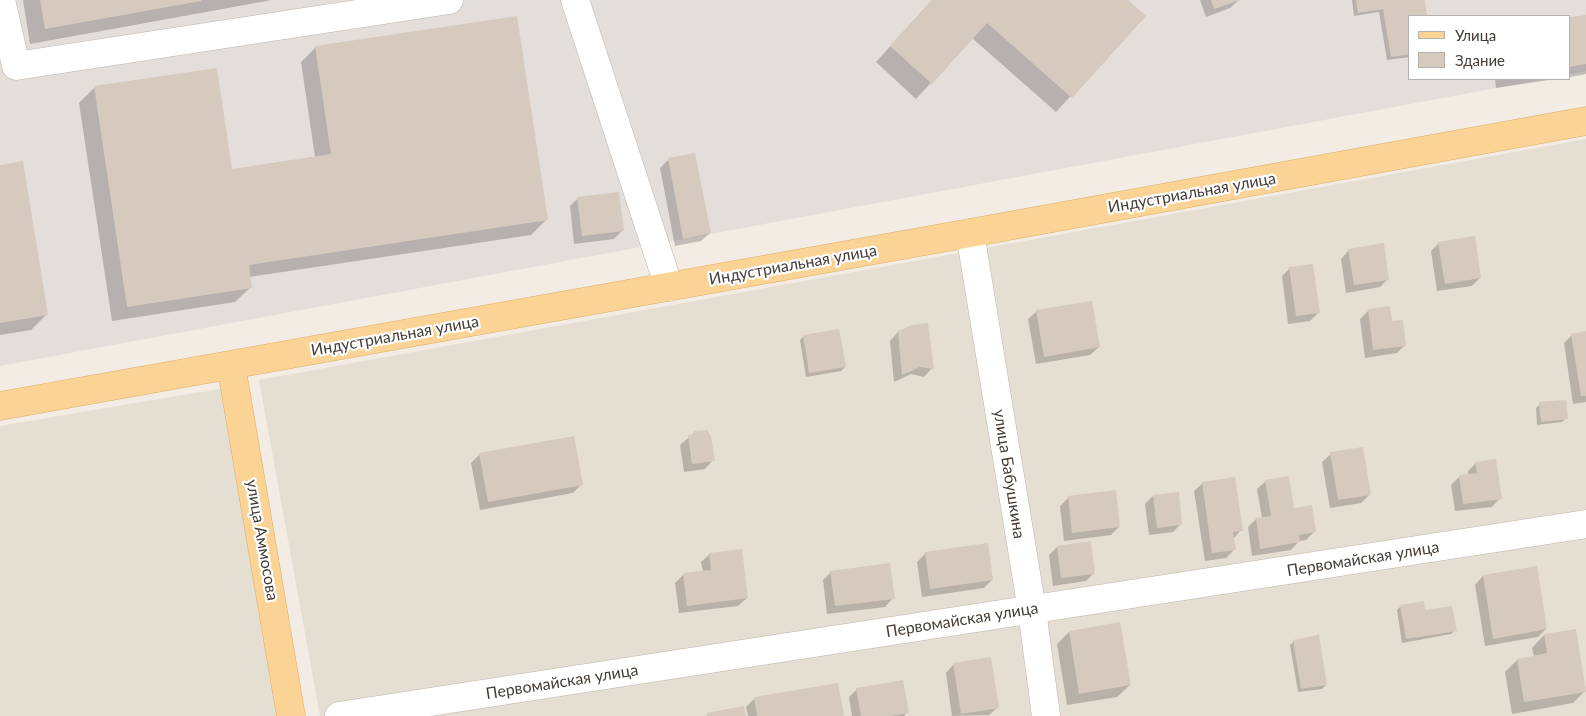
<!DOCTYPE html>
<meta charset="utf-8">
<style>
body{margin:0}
#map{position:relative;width:1586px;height:716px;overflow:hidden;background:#f2ece5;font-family:Lato,sans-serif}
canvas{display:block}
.legend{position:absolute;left:1408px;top:15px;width:162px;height:65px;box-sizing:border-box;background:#fff;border:1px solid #b4b1ae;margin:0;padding:6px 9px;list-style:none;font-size:15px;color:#443c35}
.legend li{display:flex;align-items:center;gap:10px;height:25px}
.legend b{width:25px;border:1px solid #b4b1ae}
</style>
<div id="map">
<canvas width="1586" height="716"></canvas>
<ul class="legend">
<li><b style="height:6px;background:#fad395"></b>Улица</li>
<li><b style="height:14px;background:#d6cabe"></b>Здание</li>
</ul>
</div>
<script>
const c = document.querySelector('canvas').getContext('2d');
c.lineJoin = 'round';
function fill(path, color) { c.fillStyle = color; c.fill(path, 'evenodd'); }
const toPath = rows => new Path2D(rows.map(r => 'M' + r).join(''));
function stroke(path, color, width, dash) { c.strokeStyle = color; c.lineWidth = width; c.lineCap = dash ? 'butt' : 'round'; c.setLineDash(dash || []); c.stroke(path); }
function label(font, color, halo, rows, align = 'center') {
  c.font = font + ' Lato,sans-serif'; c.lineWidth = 4.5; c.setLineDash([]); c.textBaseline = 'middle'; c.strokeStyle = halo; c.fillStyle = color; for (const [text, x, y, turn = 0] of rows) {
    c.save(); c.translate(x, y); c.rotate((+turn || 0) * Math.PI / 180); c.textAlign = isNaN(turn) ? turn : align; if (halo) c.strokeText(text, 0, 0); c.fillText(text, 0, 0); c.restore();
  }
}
const residential = toPath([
 [1586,139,1586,716,320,716,259,380],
 [224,388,280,716,0,716,0,426]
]);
const industrial = toPath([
 [0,0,1586,0,1586,71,1570,74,1570,16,1410,16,1410,79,1545,79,0,366]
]);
const shadow = toPath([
 [23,0,272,0,30,44],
 [932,0,1126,0,1144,16,1056,112,972,38,916,99,876,62],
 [1200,0,1239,0,1230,8,1206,17],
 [1352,0,1424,0,1426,16,1410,16,1410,57,1387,60,1379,12,1354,16],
 [1586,16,1586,74,1570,77,1570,19],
 [316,47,546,220,531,235,249,277,251,287,235,302,112,321,79,103,95,87,231,170,315,157,301,62],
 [1495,79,1556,79,1496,88],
 [668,160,710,233,701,241,675,246,660,168],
 [0,166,46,315,31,330,0,335],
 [578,198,622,231,614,239,574,244,570,206],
 [1439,243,1480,278,1472,286,1437,291,1431,251],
 [1349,250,1388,279,1380,287,1346,293,1341,259],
 [1290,268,1318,313,1310,321,1288,324,1282,276],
 [1369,310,1391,323,1405,345,1397,353,1365,358,1360,319],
 [1037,311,1099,347,1090,355,1036,364,1028,319],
 [898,332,932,368,924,377,911,374,894,382,890,341],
 [1586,332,1586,402,1573,404,1564,343,1572,335],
 [804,336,845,367,841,371,806,377,800,340],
 [1540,404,1566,418,1562,422,1537,425,1536,408],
 [695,432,713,460,705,469,684,472,680,445],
 [480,454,581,485,573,493,480,510,471,463],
 [1331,454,1370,494,1361,503,1330,508,1322,462],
 [1476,463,1500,498,1492,507,1455,511,1451,485,1460,476,1468,475,1468,471],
 [1266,481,1314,532,1306,540,1299,541,1291,550,1252,556,1248,527,1256,519,1262,518,1257,489],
 [1203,483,1241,530,1233,539,1234,550,1226,558,1205,561,1194,491],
 [1153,496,1181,524,1173,532,1149,535,1145,504],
 [1069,497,1119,527,1111,535,1064,541,1060,506],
 [1057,547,1094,573,1086,581,1053,586,1049,555],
 [710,554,747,598,738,606,679,613,675,583,683,575,703,572,701,562],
 [925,554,992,580,984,588,922,597,917,562],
 [831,572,893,598,885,607,827,614,823,580],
 [1483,576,1546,629,1538,637,1485,646,1475,585],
 [1401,606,1424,612,1455,630,1451,634,1402,643,1397,610],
 [1575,630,1585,691,1573,703,1512,714,1505,672,1517,660,1534,657,1532,648,1544,635],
 [1069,632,1130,685,1117,697,1067,705,1057,644],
 [1294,641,1326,685,1322,689,1298,692,1290,645],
 [954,664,998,707,989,715,952,716,946,673],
 [857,689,907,712,904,716,852,716,849,697],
 [754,699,842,716,748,716,746,707]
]);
const building = toPath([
 [40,0,201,0,201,1,45,29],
 [932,0,1128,0,1146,16,1072,98,987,23,932,84,890,46],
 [1211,0,1240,0,1214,9],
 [1356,0,1425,0,1427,16,1410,16,1410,54,1391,57,1383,9,1358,13],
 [1586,15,1586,64,1570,67,1570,17],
 [517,16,548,220,249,265,252,288,127,307,94,86,217,68,232,169,331,154,315,46],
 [695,153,711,233,683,239,668,158],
 [23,161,48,315,0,323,0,165],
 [619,192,624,231,582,236,577,197],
 [1475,236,1481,278,1445,284,1438,242],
 [1384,243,1389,280,1354,285,1348,249],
 [1313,264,1320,313,1296,316,1289,267],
 [1092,301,1100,347,1044,357,1036,310],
 [1390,306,1392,321,1403,320,1406,346,1373,350,1368,309],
 [928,323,934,369,920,367,902,375,898,331,912,325],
 [839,329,846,367,809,373,803,335],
 [1586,331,1586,396,1581,396,1571,334],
 [1566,400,1568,419,1541,422,1539,402],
 [707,430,711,436,715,461,692,464,688,435,694,434,694,431],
 [574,436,583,485,488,502,479,453],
 [1363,447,1371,495,1338,500,1330,452],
 [1496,459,1502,499,1463,504,1459,475,1477,473,1475,462],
 [1289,476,1294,508,1312,505,1316,532,1299,535,1300,542,1260,549,1256,518,1271,516,1265,480],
 [1235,477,1243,531,1233,532,1236,550,1212,553,1202,482],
 [1116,490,1120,527,1072,533,1068,496],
 [1179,492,1182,525,1157,528,1153,495],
 [1091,541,1095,574,1061,578,1057,546],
 [988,543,993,580,930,589,925,552],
 [742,549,748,598,687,606,683,573,711,570,709,553],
 [890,563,895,599,835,606,830,571],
 [1537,566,1547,629,1493,639,1483,575],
 [1424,601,1425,610,1452,606,1457,631,1406,639,1400,605],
 [1120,622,1131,685,1079,694,1069,631],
 [1576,629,1586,692,1524,702,1517,659,1547,653,1544,634],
 [1319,635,1327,685,1301,689,1293,640],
 [991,657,999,708,961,714,953,663],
 [903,680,909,713,891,716,861,716,856,688],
 [838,683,844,716,757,716,754,697],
 [744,706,746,716,707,716,706,713]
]);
const minor = toPath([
 [1,0,16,66,449,0],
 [575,0,669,287],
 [970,233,1032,610,1046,716],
 [339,716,1586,524]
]);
const major = toPath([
 [231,365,291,716],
 [0,406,970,233,1586,121]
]);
const streetNames = [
 ["Индустриальная улица",1192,193,-10],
 ["Индустриальная улица",793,265,-10],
 ["Индустриальная улица",395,336,-10],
 ["улица Бабушкина",1009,474,81],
 ["улица Аммосова",262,540,80],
 ["Первомайская улица",1363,559,-9],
 ["Первомайская улица",962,620,-9],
 ["Первомайская улица",562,682,-9]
];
fill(residential, '#e5ded3');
fill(industrial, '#e4deda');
fill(shadow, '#0003');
fill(building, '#d6cabe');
stroke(minor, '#c0b6ab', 29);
stroke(major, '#dfad66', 29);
stroke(minor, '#fff', 28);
stroke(major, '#fad395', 28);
label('16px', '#443c35', '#fff', streetNames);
</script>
